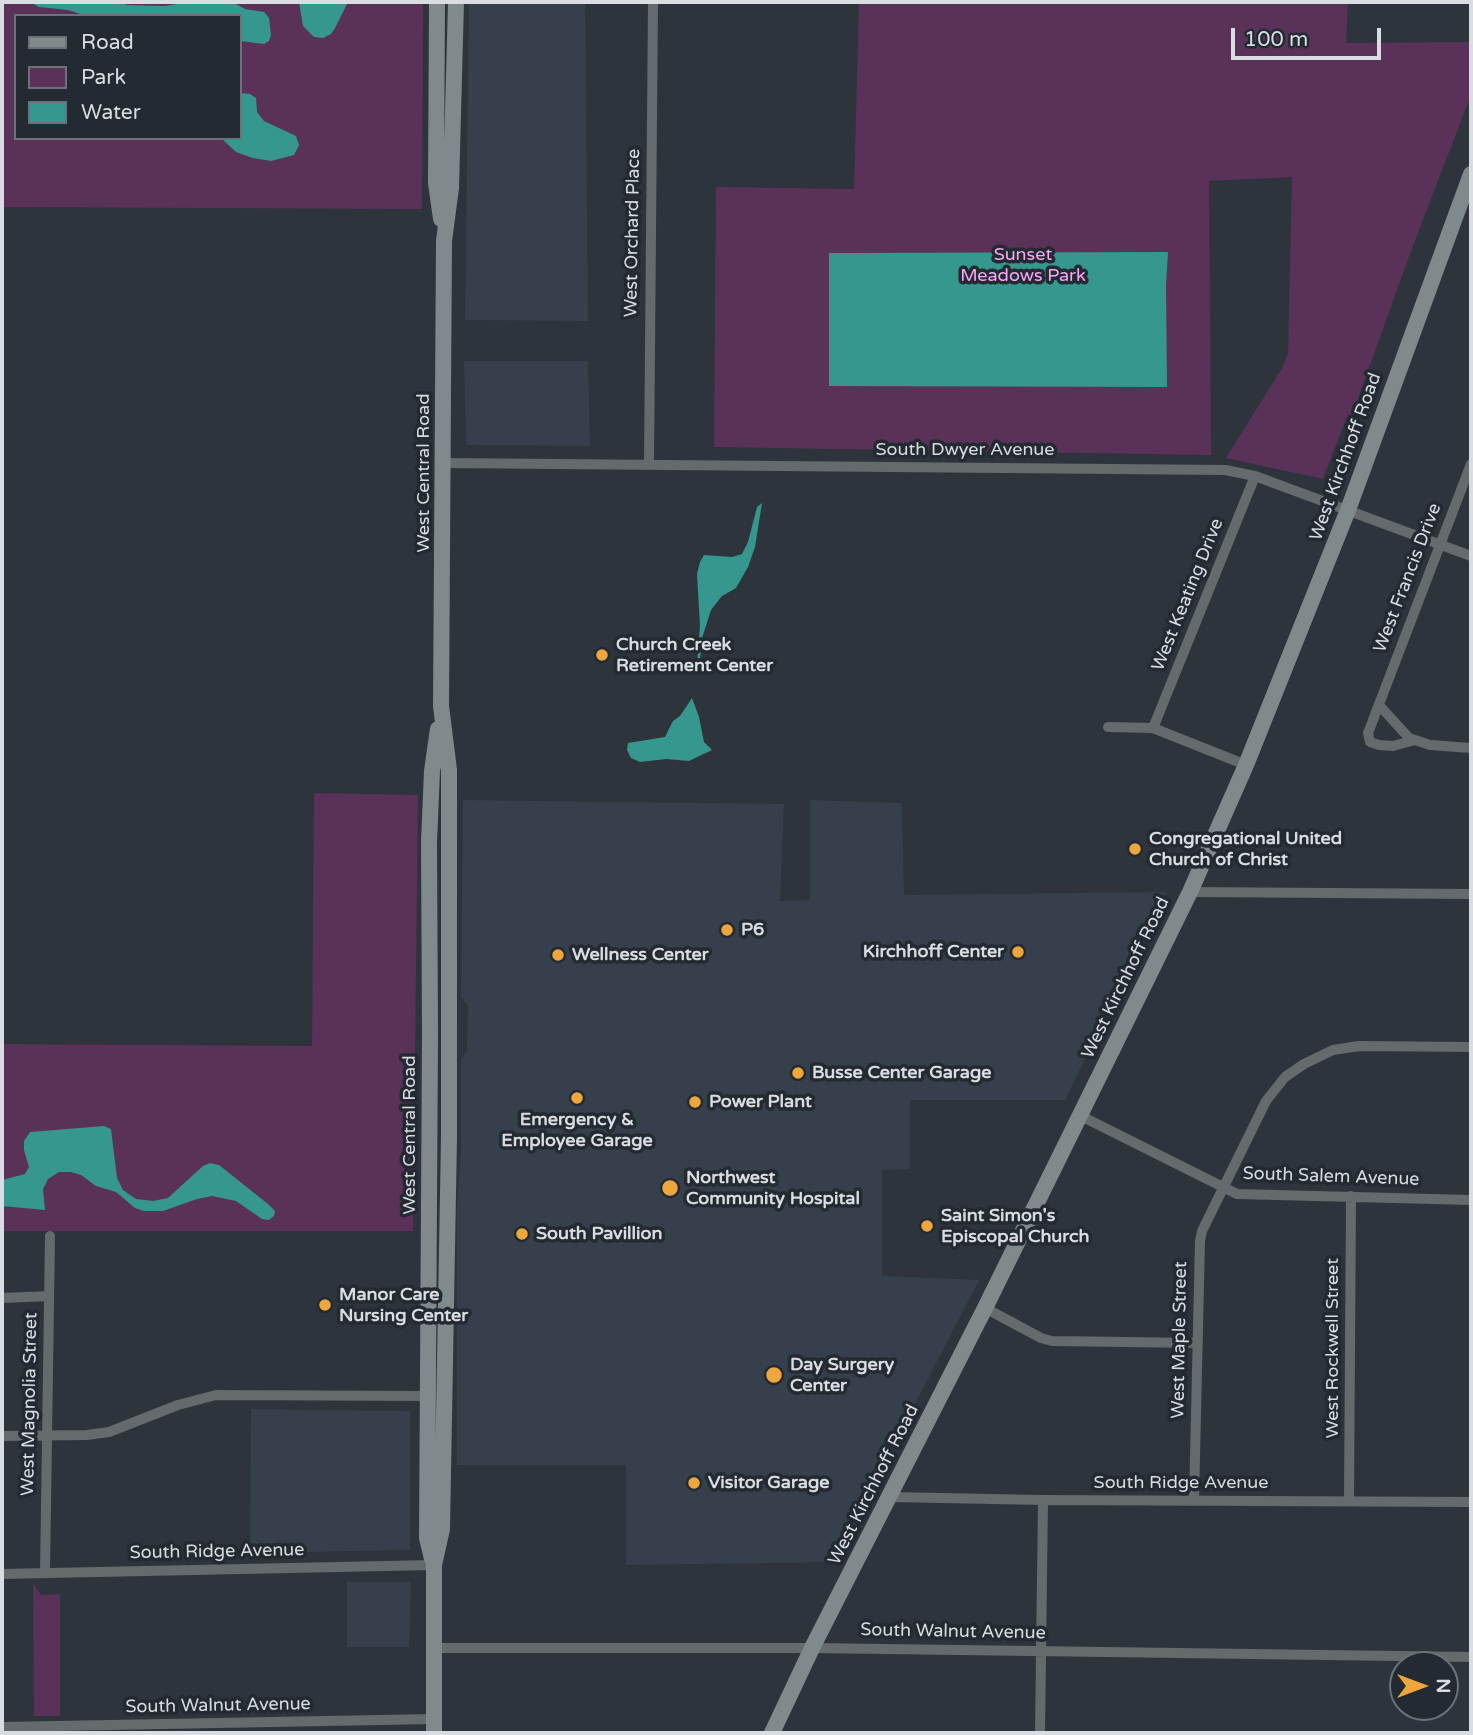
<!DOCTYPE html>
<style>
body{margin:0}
#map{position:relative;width:1473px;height:1735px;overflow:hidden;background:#2e343c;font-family:"Varela Round",sans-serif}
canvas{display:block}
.frame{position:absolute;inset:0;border:4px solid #d9dde2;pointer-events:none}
.legend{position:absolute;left:14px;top:14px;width:228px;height:126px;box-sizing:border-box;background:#242a31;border:2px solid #6c7278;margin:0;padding:9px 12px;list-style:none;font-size:21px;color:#d9dde2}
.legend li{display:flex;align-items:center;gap:14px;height:35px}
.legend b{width:35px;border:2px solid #6c7278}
.north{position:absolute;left:1389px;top:1651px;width:70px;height:70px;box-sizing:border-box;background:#242a31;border:2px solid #6c7278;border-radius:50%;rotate:90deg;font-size:19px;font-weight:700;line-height:28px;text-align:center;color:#d9dde2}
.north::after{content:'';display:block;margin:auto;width:24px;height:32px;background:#efa73d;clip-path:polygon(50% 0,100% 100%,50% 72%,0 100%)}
.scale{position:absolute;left:1231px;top:28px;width:150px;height:32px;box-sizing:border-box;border:4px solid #d9dde2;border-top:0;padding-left:9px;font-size:21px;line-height:24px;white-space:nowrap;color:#d9dde2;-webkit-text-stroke:5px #242a31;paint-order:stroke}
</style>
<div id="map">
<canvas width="1473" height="1735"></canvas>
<div class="frame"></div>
<ul class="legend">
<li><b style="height:9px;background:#80898c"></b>Road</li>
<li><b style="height:19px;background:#5a3159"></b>Park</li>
<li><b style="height:19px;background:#36978f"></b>Water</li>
</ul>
<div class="north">N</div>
<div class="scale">100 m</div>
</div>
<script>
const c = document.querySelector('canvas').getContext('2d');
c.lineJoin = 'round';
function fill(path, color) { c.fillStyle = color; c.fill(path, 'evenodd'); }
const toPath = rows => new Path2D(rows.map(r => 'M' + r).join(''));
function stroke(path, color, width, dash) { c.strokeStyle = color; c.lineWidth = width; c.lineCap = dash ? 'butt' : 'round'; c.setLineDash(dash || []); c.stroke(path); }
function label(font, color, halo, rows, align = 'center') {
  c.font = font + ' "Varela Round",sans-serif'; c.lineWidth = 7; c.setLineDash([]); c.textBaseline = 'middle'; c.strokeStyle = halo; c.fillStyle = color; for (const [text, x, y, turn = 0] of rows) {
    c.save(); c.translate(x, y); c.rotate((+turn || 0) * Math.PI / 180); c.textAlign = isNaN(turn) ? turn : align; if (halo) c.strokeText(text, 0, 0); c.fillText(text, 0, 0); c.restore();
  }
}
const built = toPath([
 [469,2,585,2,588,321,465,320],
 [464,361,588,361,590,446,466,445],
 [463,800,784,804,780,901,810,900,810,800,902,803,904,895,1166,892,1065,1100,910,1100,910,1169,882,1170,882,1276,979,1280,877,1478,837,1562,626,1565,626,1465,457,1465,457,1207,461,1150,461,1059,467,1051,468,1006,461,996],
 [251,1409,410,1411,410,1550,250,1553],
 [347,1582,411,1582,409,1647,347,1647]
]);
const green = toPath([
 [2,2,423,2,422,209,2,207],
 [16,16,240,16,240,138,16,138],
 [859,2,1348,2,1346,43,1471,42,1471,95,1411,251,1352,415,1348,414,1323,479,1226,458,1282,368,1288,353,1292,177,1209,181,1211,455,714,447,716,187,854,189],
 [314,793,418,795,413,1231,2,1231,2,1044,312,1046],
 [33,1583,41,1595,60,1594,60,1716,34,1716]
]);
const water = toPath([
 [30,2,120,2,127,5,165,6,189,2,232,2,245,9,264,12,269,18,271,35,269,41,264,44,240,41,240,16,87,16,68,10,39,7],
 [299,2,348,2,335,28,331,34,323,38,314,37,303,26],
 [240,93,250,94,256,98,257,112,264,121,296,136,299,145,294,155,271,161,253,158,236,152,221,138,240,138],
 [1168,252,1166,285,1167,387,829,386,829,253],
 [762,503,755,547,748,567,736,588,722,596,711,610,702,638,700,659,697,664,700,626,697,574,700,562,704,555,732,557,742,554,748,542,757,507],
 [692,698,699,717,704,742,712,750,689,761,666,759,640,762,631,758,627,750,628,743,665,737,673,721,680,716],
 [104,1126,111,1129,117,1178,123,1190,136,1199,153,1201,168,1198,203,1166,210,1163,219,1165,268,1204,275,1211,274,1216,269,1220,262,1219,236,1201,212,1196,197,1199,163,1211,144,1211,135,1208,116,1192,96,1186,81,1175,71,1172,59,1172,48,1179,43,1189,45,1210,2,1206,2,1180,25,1174,29,1167,24,1150,24,1141,30,1132]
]);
const minor = toPath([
 [444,463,1225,470,1255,476,1471,556],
 [649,465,653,2],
 [1379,705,1409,738,1430,745,1471,748],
 [1108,727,1153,728,1246,765],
 [1153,728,1255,476],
 [1415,740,1393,746,1379,745,1370,742,1368,733,1471,464],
 [1190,892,1471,894],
 [1081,1116,1237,1194,1471,1200],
 [2,1298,49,1296],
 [985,1308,1041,1338,1052,1341,1198,1343],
 [2,1436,87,1435,109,1432,178,1405,216,1395,428,1396],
 [890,1497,1043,1500,1471,1502],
 [1194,1500,1200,1241,1202,1231,1266,1101,1285,1077,1304,1064,1333,1050,1359,1046,1471,1047],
 [1349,1500,1351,1196],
 [45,1573,50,1236],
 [2,1574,434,1565],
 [434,1648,812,1648,1471,1657],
 [2,1727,434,1719],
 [1040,1733,1043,1500]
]);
const secondary = toPath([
 [437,2,436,183,441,219],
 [432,1559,427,1538,430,1035,429,842,432,771,438,729],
 [434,1733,434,1565,442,1529,449,1137,449,770,441,706,444,241,451,188,456,2],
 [772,1733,812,1648,985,1308,1190,892,1246,765,1348,510,1471,174]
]);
const markers = [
 [602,655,7,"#efa73d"],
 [1135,849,7,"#efa73d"],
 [727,930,7,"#efa73d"],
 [1018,952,7,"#efa73d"],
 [558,955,7,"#efa73d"],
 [798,1073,7,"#efa73d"],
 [577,1098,7,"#efa73d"],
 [695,1102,7,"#efa73d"],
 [670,1188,9,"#efa73d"],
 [927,1226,7,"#efa73d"],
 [522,1234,7,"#efa73d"],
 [325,1305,7,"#efa73d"],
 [774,1375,9,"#efa73d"],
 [694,1483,7,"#efa73d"]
];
const streetNames = [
 ["West Orchard Place",633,233,-89],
 ["South Dwyer Avenue",965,450],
 ["West Kirchhoff Road",1346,457,-70],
 ["West Central Road",424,473,-90],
 ["West Francis Drive",1408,578,-69],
 ["West Keating Drive",1188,595,-68],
 ["West Kirchhoff Road",1126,978,-64],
 ["West Central Road",410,1135,-90],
 ["South Salem Avenue",1331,1177,2],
 ["West Maple Street",1180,1340,-89],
 ["West Rockwell Street",1333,1348,-90],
 ["West Magnolia Street",30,1404,-89],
 ["South Ridge Avenue",1181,1483],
 ["West Kirchhoff Road",874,1485,-63],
 ["South Ridge Avenue",217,1552,-1],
 ["South Walnut Avenue",953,1632,1],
 ["South Walnut Avenue",218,1706,-1]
];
const parkNames = [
 ["Sunset",1023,255],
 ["Meadows Park",1023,276]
];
const poiNames = [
 ["Church Creek",616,645],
 ["Retirement Center",616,666],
 ["Congregational United",1149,839],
 ["Church of Christ",1149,860],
 ["P6",741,930],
 ["Kirchhoff Center",1004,952,"right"],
 ["Wellness Center",572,955],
 ["Busse Center Garage",812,1073],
 ["Power Plant",709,1102],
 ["Emergency &",577,1120,"center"],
 ["Employee Garage",577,1141,"center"],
 ["Northwest",686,1178],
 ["Community Hospital",686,1199],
 ["Saint Simon's",941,1216],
 ["Episcopal Church",941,1237],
 ["South Pavillion",536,1234],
 ["Manor Care",339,1295],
 ["Nursing Center",339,1316],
 ["Day Surgery",790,1365],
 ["Center",790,1386],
 ["Visitor Garage",708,1483]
];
fill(built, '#363f4c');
fill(green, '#5a3159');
fill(water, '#36978f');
stroke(minor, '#656a6c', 10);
stroke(secondary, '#80898c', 16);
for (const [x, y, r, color] of markers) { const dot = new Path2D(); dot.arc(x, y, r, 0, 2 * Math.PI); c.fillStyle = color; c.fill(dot); stroke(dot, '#242a31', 2.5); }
label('18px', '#d9dde2', '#242a31', streetNames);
label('18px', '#faa6f7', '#242a31', parkNames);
label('bold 18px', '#d9dde2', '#242a31', poiNames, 'left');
</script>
